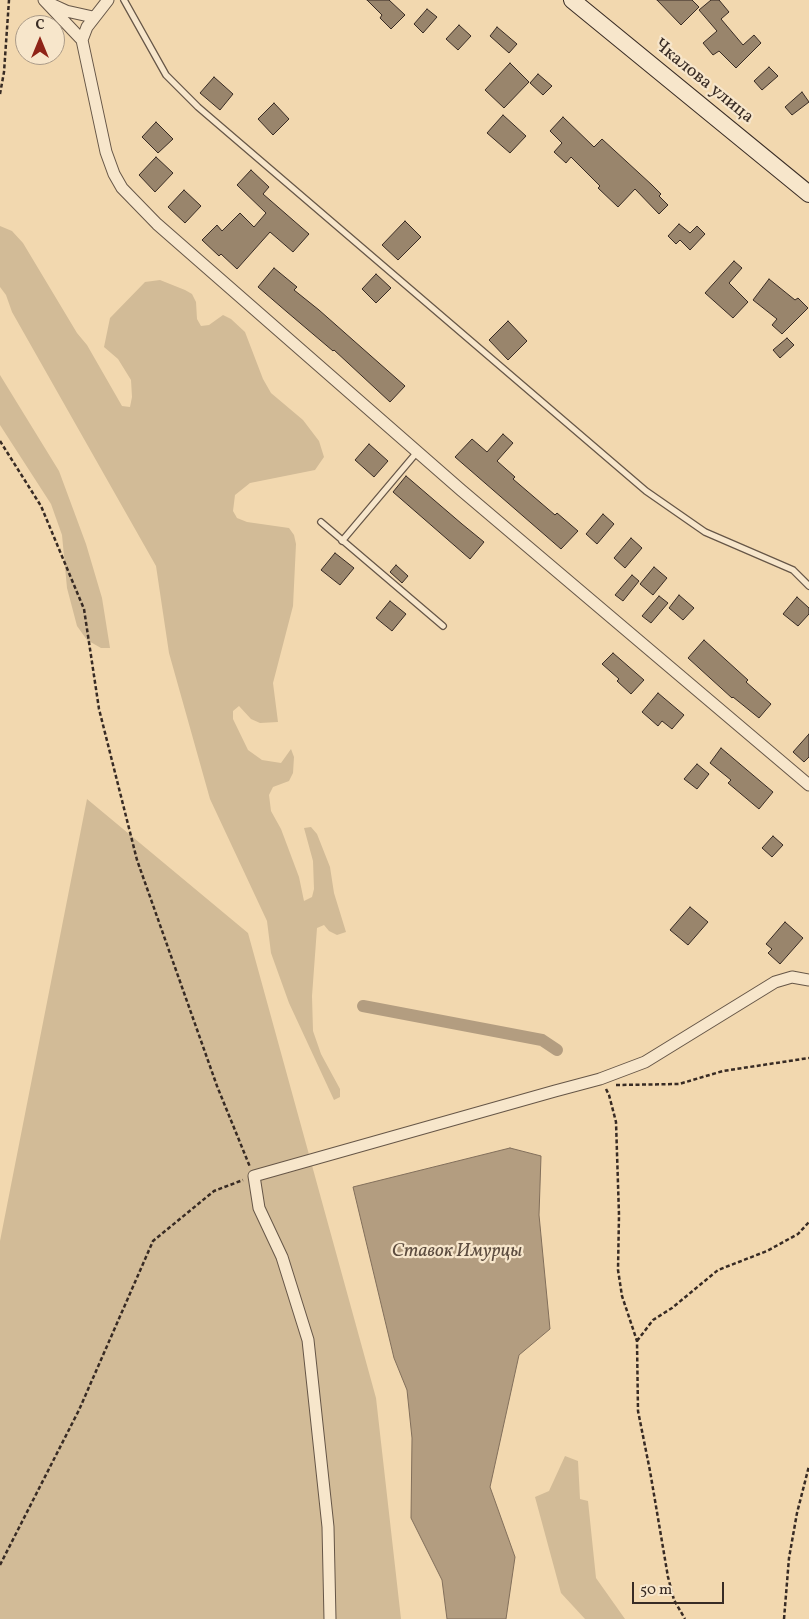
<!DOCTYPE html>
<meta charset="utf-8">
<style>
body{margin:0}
#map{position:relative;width:809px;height:1619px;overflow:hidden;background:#f2d8af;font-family:Vollkorn,serif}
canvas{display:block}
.north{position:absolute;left:15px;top:15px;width:50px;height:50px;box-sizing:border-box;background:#f7e6cb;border:1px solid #ab9b88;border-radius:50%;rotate:0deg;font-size:14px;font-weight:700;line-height:20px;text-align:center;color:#382b24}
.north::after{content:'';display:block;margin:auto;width:18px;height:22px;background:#8f2418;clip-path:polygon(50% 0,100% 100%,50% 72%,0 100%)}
.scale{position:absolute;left:632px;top:1582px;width:92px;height:22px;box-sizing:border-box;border:2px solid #382b24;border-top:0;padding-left:6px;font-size:15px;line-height:18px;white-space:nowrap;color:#382b24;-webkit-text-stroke:4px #f7e6cb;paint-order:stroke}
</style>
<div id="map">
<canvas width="809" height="1619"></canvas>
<div class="north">С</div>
<div class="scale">50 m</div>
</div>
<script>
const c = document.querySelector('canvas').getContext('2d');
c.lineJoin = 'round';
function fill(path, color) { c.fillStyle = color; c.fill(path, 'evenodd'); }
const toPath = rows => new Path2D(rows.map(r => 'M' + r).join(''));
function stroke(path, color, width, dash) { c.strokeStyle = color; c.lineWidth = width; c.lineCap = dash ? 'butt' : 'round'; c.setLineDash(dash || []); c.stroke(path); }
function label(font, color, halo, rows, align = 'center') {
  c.font = font + ' Vollkorn,serif'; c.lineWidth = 4.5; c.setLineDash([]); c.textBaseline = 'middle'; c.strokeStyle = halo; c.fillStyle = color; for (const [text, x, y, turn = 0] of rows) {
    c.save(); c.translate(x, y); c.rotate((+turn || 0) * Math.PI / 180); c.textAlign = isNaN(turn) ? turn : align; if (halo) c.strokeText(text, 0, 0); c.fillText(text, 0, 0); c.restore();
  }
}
const green = toPath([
 [0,226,12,231,23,243,77,333,87,345,122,406,130,407,132,397,131,380,118,359,104,347,110,318,145,282,160,280,185,290,192,294,196,302,197,319,201,326,209,325,223,315,231,319,245,332,263,379,271,393,303,420,319,441,324,457,315,470,250,483,235,495,233,511,237,518,247,522,289,528,294,535,296,544,293,606,273,683,278,722,260,723,251,719,239,706,233,711,233,719,248,750,262,760,281,763,291,749,294,757,293,773,289,781,273,787,269,795,271,811,281,829,299,877,304,901,312,897,314,889,313,861,304,828,311,827,317,834,330,867,334,893,346,932,337,935,329,931,324,925,317,928,312,996,313,1031,321,1054,340,1089,340,1097,334,1100,289,1003,271,953,267,921,210,799,169,653,156,566,12,312,6,295,0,287],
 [0,375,59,471,86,544,102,598,110,648,101,648,87,640,77,626,67,588,62,535,51,504,0,425],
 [87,799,248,933,376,1398,401,1619,0,1619,0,1241],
 [565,1456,578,1461,580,1499,588,1501,596,1578,625,1619,585,1619,561,1593,535,1497,549,1491]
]);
const water = toPath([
 [510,1148,541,1156,539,1215,550,1329,519,1355,490,1487,515,1557,506,1619,447,1619,442,1580,411,1518,412,1438,407,1390,394,1358,353,1187,510,1148]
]);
const canal = toPath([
 [363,1006,542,1040,557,1050]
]);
const building = toPath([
 [367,0,389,0,405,15,391,29,380,18,382,15,367,0],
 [657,0,692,0,699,7,681,25,657,0],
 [711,0,719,0,729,12,721,19,743,45,754,35,761,43,736,68,719,51,713,55,703,43,717,31,699,10,711,0],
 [427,9,437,17,423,33,414,24,427,9],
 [459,25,471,36,458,50,446,39,459,25],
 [497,27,517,44,509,53,490,36,497,27],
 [510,63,529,82,504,108,485,90,510,63],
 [769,67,778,76,762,90,754,81,769,67],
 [538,74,552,86,543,95,530,83,538,74],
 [214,77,233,94,220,110,200,93,214,77],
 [802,92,809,102,792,115,785,107,802,92],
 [274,103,289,119,273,135,258,119,274,103],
 [503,115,526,136,510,153,487,133,503,115],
 [563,117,594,147,602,139,652,185,661,194,659,196,668,205,659,214,635,189,618,207,598,188,600,186,571,157,566,163,554,152,562,143,550,131,563,117],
 [156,122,173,139,158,153,142,137,156,122],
 [156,157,173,173,155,192,139,175,156,157],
 [251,170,269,187,263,194,309,234,293,252,270,232,237,269,221,254,219,256,202,240,217,225,222,231,240,213,254,227,266,213,237,185,251,170],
 [184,190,201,206,185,223,168,207,184,190],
 [405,221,421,237,398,260,382,245,405,221],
 [679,224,690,233,697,226,705,234,690,250,680,240,676,244,668,236,679,224],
 [734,261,742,268,729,283,748,302,733,318,705,293,734,261],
 [274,268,297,287,294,290,319,310,405,386,390,402,334,350,333,351,287,312,258,287,274,268],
 [376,274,391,288,376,303,362,289,376,274],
 [769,279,795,300,798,298,808,308,782,334,772,325,777,319,753,300,769,279],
 [508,321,527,341,508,360,489,340,508,321],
 [787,338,794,345,780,358,773,350,787,338],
 [503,434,513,443,497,461,515,477,513,479,555,515,557,513,578,531,561,549,455,457,472,439,487,452,503,434],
 [369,444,388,461,374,477,355,460,369,444],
 [406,476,462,524,484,542,470,559,393,492,406,476],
 [603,514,614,524,597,544,586,534,603,514],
 [631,538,642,548,625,568,614,558,631,538],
 [335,553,354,568,340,585,321,570,335,553],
 [396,565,408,576,402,583,390,572,396,565],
 [654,567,667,578,653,595,640,584,654,567],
 [632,575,639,581,623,601,615,595,632,575],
 [679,595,694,608,683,620,669,608,679,595],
 [659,596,668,603,651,623,642,616,659,596],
 [797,597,809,608,809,614,798,626,783,614,797,597],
 [390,601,406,614,392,631,376,618,390,601],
 [704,640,748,680,746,682,771,704,759,718,733,697,732,698,688,658,704,640],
 [613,653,644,680,631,694,617,681,619,679,602,664,613,653],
 [658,693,684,715,672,729,662,721,658,726,642,712,658,693],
 [809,734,809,757,804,762,793,752,809,734],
 [721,748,773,792,759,809,728,783,731,780,710,763,721,748],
 [697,764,709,774,697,789,684,779,697,764],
 [773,836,783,845,772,857,762,848,773,836],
 [690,907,708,922,688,945,670,930,690,907],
 [785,922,803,938,780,964,768,953,772,949,766,944,785,922]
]);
const path = toPath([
 [0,94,4,72,9,0],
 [0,441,41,506,84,609,99,709,137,860,217,1086,250,1167],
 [616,1085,679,1084,723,1071,809,1058],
 [606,1089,609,1095,616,1122,619,1215,618,1270,622,1296,637,1341,638,1411,650,1471,668,1577,674,1600,685,1619],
 [637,1341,653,1320,672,1308,718,1270,767,1251,798,1234,809,1222],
 [0,1565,79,1410,153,1241,214,1191,243,1180],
 [784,1619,789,1558,797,1513,809,1466]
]);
const service = toPath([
 [124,0,166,75,198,107,646,491,705,532,793,570,809,586],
 [321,522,443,626],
 [342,541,418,451]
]);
const minor = toPath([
 [44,0,82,40],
 [108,0,87,27,82,40,106,152,114,174,122,188,157,224,461,490,809,785],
 [53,5,66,11,93,17],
 [330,1619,328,1527,308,1340,282,1257,259,1208,254,1176,555,1091,600,1079,645,1062,775,982,792,977,809,980]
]);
const secondary = toPath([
 [572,0,809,194]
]);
const streetNames = [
 ["Чкалова улица",703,82,39]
];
const waterNames = [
 ["Ставок Имурцы",457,1253]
];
fill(green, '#d2bb97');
fill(water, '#b39d80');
stroke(water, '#826f5b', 1);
stroke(canal, '#b39d80', 12);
fill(building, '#99856c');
stroke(building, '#382b24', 1);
stroke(service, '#665647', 8);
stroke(minor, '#665647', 13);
stroke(secondary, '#382b24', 18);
stroke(path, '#382b24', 2.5, [4, 2.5]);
stroke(service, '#f7e6cb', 5.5);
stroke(minor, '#f7e6cb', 11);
stroke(secondary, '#f7e6cb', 16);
label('18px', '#382b24', '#f7e6cb', streetNames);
label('italic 19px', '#5d4d40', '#f7e6cb', waterNames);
</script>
